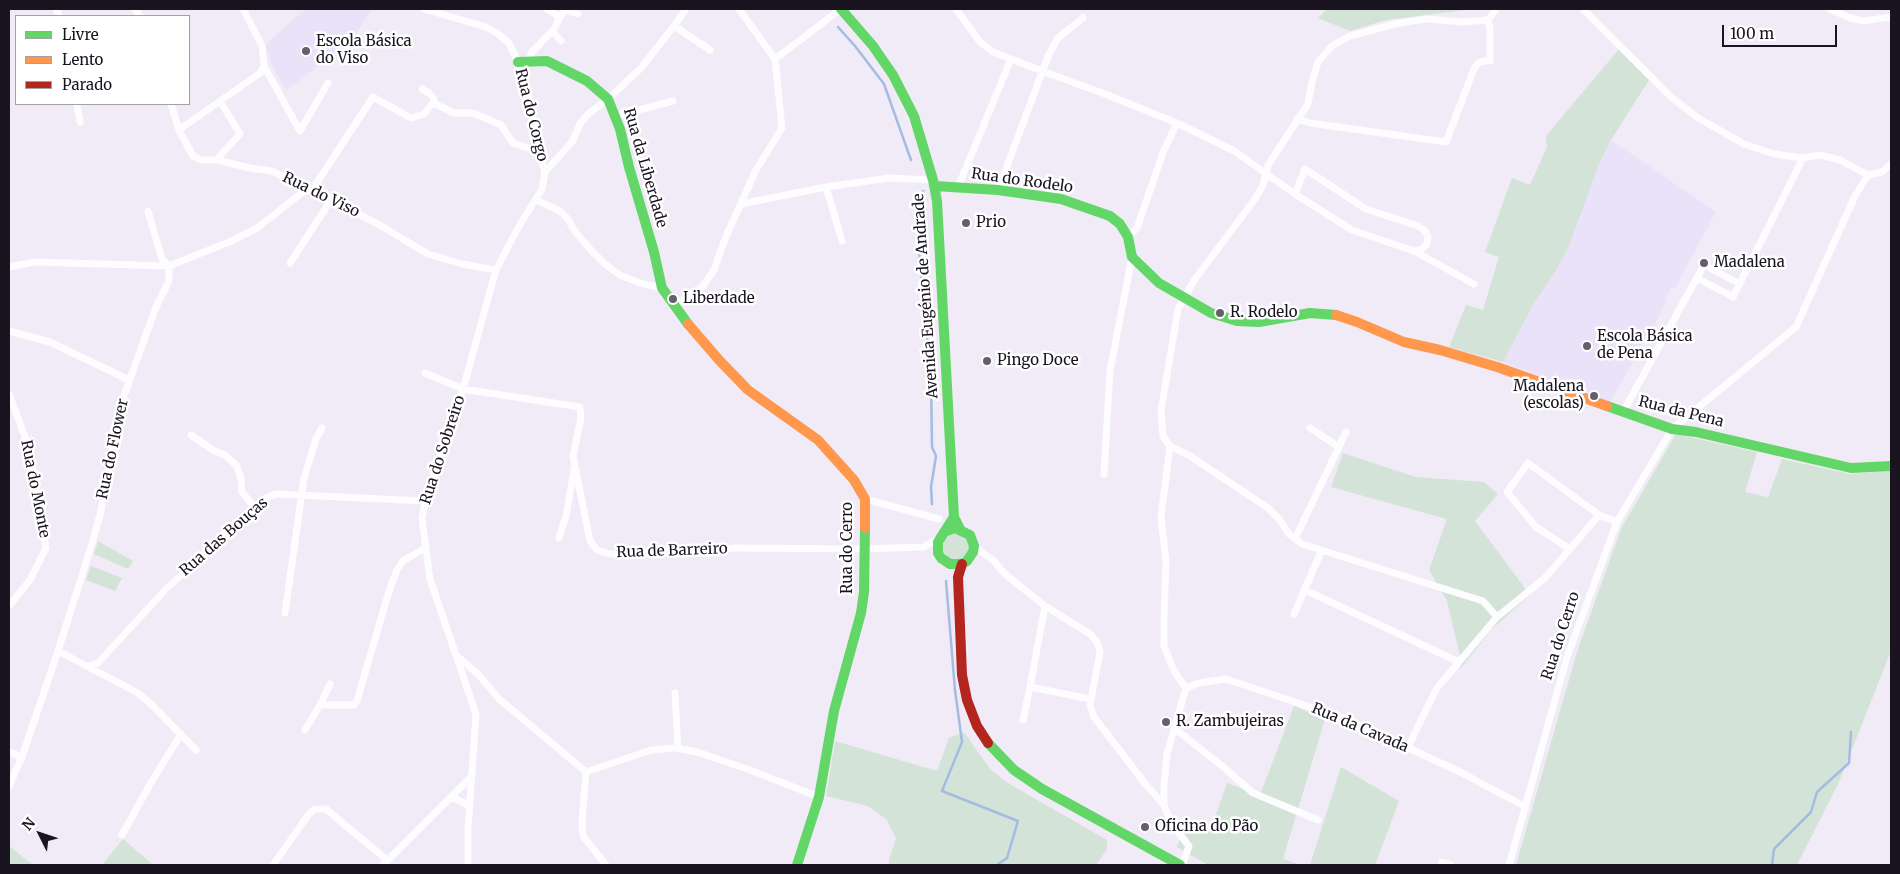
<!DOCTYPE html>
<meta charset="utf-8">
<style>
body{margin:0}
#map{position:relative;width:1900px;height:874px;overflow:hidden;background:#f0ebf6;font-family:Merriweather,serif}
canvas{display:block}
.frame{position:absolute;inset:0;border:10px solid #191420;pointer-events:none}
.legend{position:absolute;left:15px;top:15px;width:175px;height:90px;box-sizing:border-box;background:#fff;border:1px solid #a3a1a6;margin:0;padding:6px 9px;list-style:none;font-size:15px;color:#191420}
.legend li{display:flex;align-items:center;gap:10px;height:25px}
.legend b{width:25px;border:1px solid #a3a1a6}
.north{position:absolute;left:15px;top:809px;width:50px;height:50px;-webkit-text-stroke:4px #fff;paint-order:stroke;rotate:311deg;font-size:14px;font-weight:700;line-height:20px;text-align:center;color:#191420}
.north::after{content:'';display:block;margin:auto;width:18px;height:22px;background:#191420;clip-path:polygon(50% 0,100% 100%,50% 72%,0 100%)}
.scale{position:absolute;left:1722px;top:25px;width:115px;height:22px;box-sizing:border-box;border:2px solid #191420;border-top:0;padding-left:6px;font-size:15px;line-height:18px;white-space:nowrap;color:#191420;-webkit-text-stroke:4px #fff;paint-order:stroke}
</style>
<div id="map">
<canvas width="1900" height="874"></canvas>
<div class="frame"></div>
<ul class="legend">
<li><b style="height:6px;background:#63d668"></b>Livre</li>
<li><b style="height:6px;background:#ff974d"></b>Lento</li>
<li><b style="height:6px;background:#b3261e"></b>Parado</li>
</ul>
<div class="north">N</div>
<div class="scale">100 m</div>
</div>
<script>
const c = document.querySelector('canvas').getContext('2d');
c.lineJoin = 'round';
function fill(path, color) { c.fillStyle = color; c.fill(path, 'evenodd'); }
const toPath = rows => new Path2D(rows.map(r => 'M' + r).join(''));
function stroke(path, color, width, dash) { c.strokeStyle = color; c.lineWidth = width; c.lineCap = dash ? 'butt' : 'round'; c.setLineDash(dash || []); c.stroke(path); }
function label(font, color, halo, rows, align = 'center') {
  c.font = font + ' Merriweather,serif'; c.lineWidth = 5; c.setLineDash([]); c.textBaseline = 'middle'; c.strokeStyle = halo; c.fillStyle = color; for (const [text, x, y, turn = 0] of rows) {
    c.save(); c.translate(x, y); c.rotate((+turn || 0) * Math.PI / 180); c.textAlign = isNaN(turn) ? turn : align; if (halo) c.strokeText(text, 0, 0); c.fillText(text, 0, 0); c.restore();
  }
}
const built = toPath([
 [305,9,372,9,340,58,334,54,286,90,274,69,266,48,267,43],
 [1611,140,1716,212,1675,288,1671,288,1665,299,1667,302,1611,400,1608,402,1503,362,1532,307,1554,274,1599,164]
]);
const green = toPath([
 [1327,9,1473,9,1386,20,1350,31,1318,18],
 [1619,49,1649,80,1611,140,1599,164,1568,248,1554,274,1532,307,1503,362,1449,347,1466,305,1483,310,1499,257,1485,252,1512,178,1530,185,1547,147,1546,136],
 [1676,434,1757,452,1745,492,1768,497,1782,459,1850,474,1891,471,1891,651,1839,782,1797,865,1516,865,1577,652,1621,529],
 [1343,453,1416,477,1484,482,1498,494,1475,521,1530,595,1491,630,1461,668,1460,668,1462,664,1447,601,1429,570,1447,519,1331,487],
 '943 547a13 13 0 1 1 26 0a13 13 0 1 1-26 0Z',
 [98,541,133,561,128,569,94,554],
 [91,566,122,578,115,591,86,580],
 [1294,706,1325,719,1283,859,1300,865,1208,865,1177,847,1186,824,1212,826,1227,783,1260,795],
 [964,732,990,769,1006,782,1107,840,1107,849,1096,865,889,865,889,859,896,839,887,820,868,806,826,796,835,741,937,771,949,738],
 [1341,767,1399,801,1375,865,1310,865],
 [123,839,153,865,154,865,102,865],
 [9,846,33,865,9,865]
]);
const stream = toPath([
 [838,27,855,46,884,84,911,160],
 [923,191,926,216,925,228,918,240,931,378,932,447,936,456,931,487,932,504],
 [946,581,955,690,962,742,942,791,1018,821,1007,858,997,865],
 [1772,865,1774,849,1811,812,1817,792,1849,763,1851,732]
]);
const street = toPath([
 [56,9,59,16],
 [135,9,140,16],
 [424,9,486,27,497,33,509,43,518,62,531,103,536,144,545,172,542,189,519,226,496,270,463,389,425,501,422,519,430,579,476,714,468,829,468,865],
 [956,9,980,42,993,52,1042,71,1105,94,1177,123,1234,151,1295,194,1352,230,1414,251,1474,284],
 [1583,9,1671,97,1698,118,1744,144,1774,154,1803,158,1820,155,1840,160,1868,175],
 [1830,9,1850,18,1863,21,1891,17],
 [560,17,565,10,578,14],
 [674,26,710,50],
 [552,31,561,41],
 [775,59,841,9],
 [530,61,531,53,554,29,560,17,547,9],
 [264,66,300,131,328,83],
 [422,89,430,94,434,99,433,103],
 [77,104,80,122],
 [171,104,179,130,193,156,201,160,218,160,249,168,272,171,378,224,428,254,462,264,496,270],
 [616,116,673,101],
 [1297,119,1310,123,1446,142,1474,69,1478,63,1483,61,1490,61,1490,29,1488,20],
 [179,130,260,73,264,66,262,46,243,9],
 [216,160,240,134,220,101],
 [545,172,572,142,580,124,588,114,608,99,641,68,674,26,686,9],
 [1868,175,1882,172,1891,164],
 [826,187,842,241],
 [958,187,1011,59],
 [312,190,373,97,411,118,424,114,433,103,454,113,473,113,501,125,513,143,539,152],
 [998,190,1049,54,1058,38,1083,18],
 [1295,194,1305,169,1366,209,1418,226,1425,231,1428,237,1427,244,1421,250,1415,251],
 [536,200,560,211,568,219,574,230,589,248,605,264,620,275,640,283,662,288],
 [741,204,826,187,889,178,933,180],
 [148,211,162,259,169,266],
 [1128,237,1137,228,1164,150,1177,123],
 [290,263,331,200],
 [9,267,35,262,169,266,229,242,257,228,308,188],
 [1697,278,1733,297,1803,158],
 [674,304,688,298,703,286,714,270,725,239,756,170,782,128,775,59,739,9],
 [9,331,50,342,129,380],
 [425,373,463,389,580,407,581,418,573,456,590,541,597,550,610,554,737,548,865,549,924,547,940,537],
 [9,394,30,450,46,548,30,580,9,606],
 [1623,412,1704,265,1740,284],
 [1310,428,1339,447],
 [191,435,213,450,225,455,236,465,241,478,242,492,254,507],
 [1170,446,1190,456,1268,508,1279,519,1289,534,1302,544,1483,601,1497,617],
 [1104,474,1110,371,1132,257],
 [865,499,939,519],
 [559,538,566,516,574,470],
 [1295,539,1346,432],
 [974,546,995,562,1002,571,1015,582,1045,606,1090,634,1097,642,1100,652,1090,705,1094,717,1147,786,1164,805],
 [1570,549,1536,527,1507,492,1528,463,1599,515,1617,522],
 [1305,590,1459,662],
 [1045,606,1030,687,1090,699],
 [285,613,304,478,316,439,322,428],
 [1294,614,1321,552],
 [58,651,138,693,151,704,196,750],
 [457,656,479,675,498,698,586,772,651,750,675,748,697,752,750,770,819,797],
 [89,666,98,663,166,589,266,498,276,494,425,501],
 [1186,688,1174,671,1164,646,1164,620,1166,560,1161,517,1170,446,1163,436,1161,411,1178,309,1195,279,1255,199,1263,185,1268,165,1308,104,1312,82,1318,62,1332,46,1350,36,1399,23,1427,19,1462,22,1488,20,1496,9],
 [1186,688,1199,683,1226,679,1346,719,1460,772,1526,807],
 [675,693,678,748],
 [320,705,354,705,357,701,389,591,397,570,403,561,425,548],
 [1023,720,1030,687],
 [1174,728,1222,766,1253,793,1318,820],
 [305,730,320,705,330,684],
 [1408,747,1437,688,1497,617,1545,578,1599,515],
 [9,752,22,757],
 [586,772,582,822,583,836,606,865],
 [9,786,22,757,58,651,91,547,101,511,120,407,156,307,169,281,169,266],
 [452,797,470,806],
 [122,835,149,786,181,734],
 [1442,862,1451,865],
 [273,865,309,814,315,809,326,809,387,860],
 [383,865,472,776],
 [1182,865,1189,846,1171,823,1164,805,1164,786,1167,754,1186,688],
 [1509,865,1567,657,1617,522,1672,429,1796,327,1855,196,1868,175]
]);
const fast = toPath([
 [841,9,873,46,893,75,914,116,933,180,937,201,954,517,960,529],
 [518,62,547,61,587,81,608,99,620,129,629,167,654,252,662,288,688,324],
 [935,186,998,190,1061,199,1110,216,1120,224,1128,237,1132,257,1159,283,1211,313,1237,321,1259,322,1310,313,1336,315],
 [1607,406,1672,429,1696,432,1851,468,1891,466],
 [944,532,955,528,970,535,974,546,973,552,967,561,962,564,950,564,941,558,938,553,938,542,954,517],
 [988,743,1014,770,1042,789,1180,865],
 [797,865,819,797,834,711,861,613,864,592,865,528]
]);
const slow = toPath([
 [1336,315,1357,322,1404,342,1440,350,1497,367,1607,406],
 [688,324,719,360,748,390,818,440,854,480,865,499,865,528]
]);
const jam = toPath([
 [962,564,958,577,962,675,967,700,977,726,988,743]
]);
const markers = [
 [306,51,5,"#645f6b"],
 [966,223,5,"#645f6b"],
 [1704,263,5,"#645f6b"],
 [673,299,5,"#645f6b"],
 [1220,313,5,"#645f6b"],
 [1587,346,5,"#645f6b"],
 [987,361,5,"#645f6b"],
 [1594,396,5,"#645f6b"],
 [1166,722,5,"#645f6b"],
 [1145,827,5,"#645f6b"]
];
const poiNames = [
 ["Escola Básica",316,42],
 ["do Viso",316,59],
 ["Prio",976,223],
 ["Madalena",1714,263],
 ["Liberdade",683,299],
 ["R. Rodelo",1230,313],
 ["Escola Básica",1597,337],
 ["de Pena",1597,354],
 ["Pingo Doce",997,361],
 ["Madalena",1584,387,"right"],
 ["(escolas)",1584,404,"right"],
 ["R. Zambujeiras",1176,722],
 ["Oficina do Pão",1155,827]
];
const streetNames = [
 ["Rua do Corgo",531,115,76],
 ["Rua da Liberdade",645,168,74],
 ["Rua do Rodelo",1022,181,8],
 ["Rua do Viso",321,195,26],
 ["Avenida Eugénio de Andrade",926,296,-94],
 ["Rua da Pena",1681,412,14],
 ["Rua do Flower",113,449,-78],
 ["Rua do Sobreiro",443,450,-72],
 ["Rua do Monte",35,489,79],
 ["Rua das Bouças",224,537,-41],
 ["Rua do Cerro",848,548,-90],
 ["Rua de Barreiro",672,551,-2],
 ["Rua do Cerro",1561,636,-72],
 ["Rua da Cavada",1360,728,23]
];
fill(built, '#eae2f8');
fill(green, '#d3e3d7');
stroke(stream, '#a4bce1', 2.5);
stroke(street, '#fdfcfe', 7);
stroke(fast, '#63d668', 10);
stroke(slow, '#ff974d', 10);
stroke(jam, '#b3261e', 10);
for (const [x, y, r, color] of markers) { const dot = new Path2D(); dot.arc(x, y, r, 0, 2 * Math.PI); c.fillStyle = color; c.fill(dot); stroke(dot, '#fff', 2); }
label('15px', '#191420', '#fff', poiNames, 'left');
label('15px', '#191420', '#fff', streetNames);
</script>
